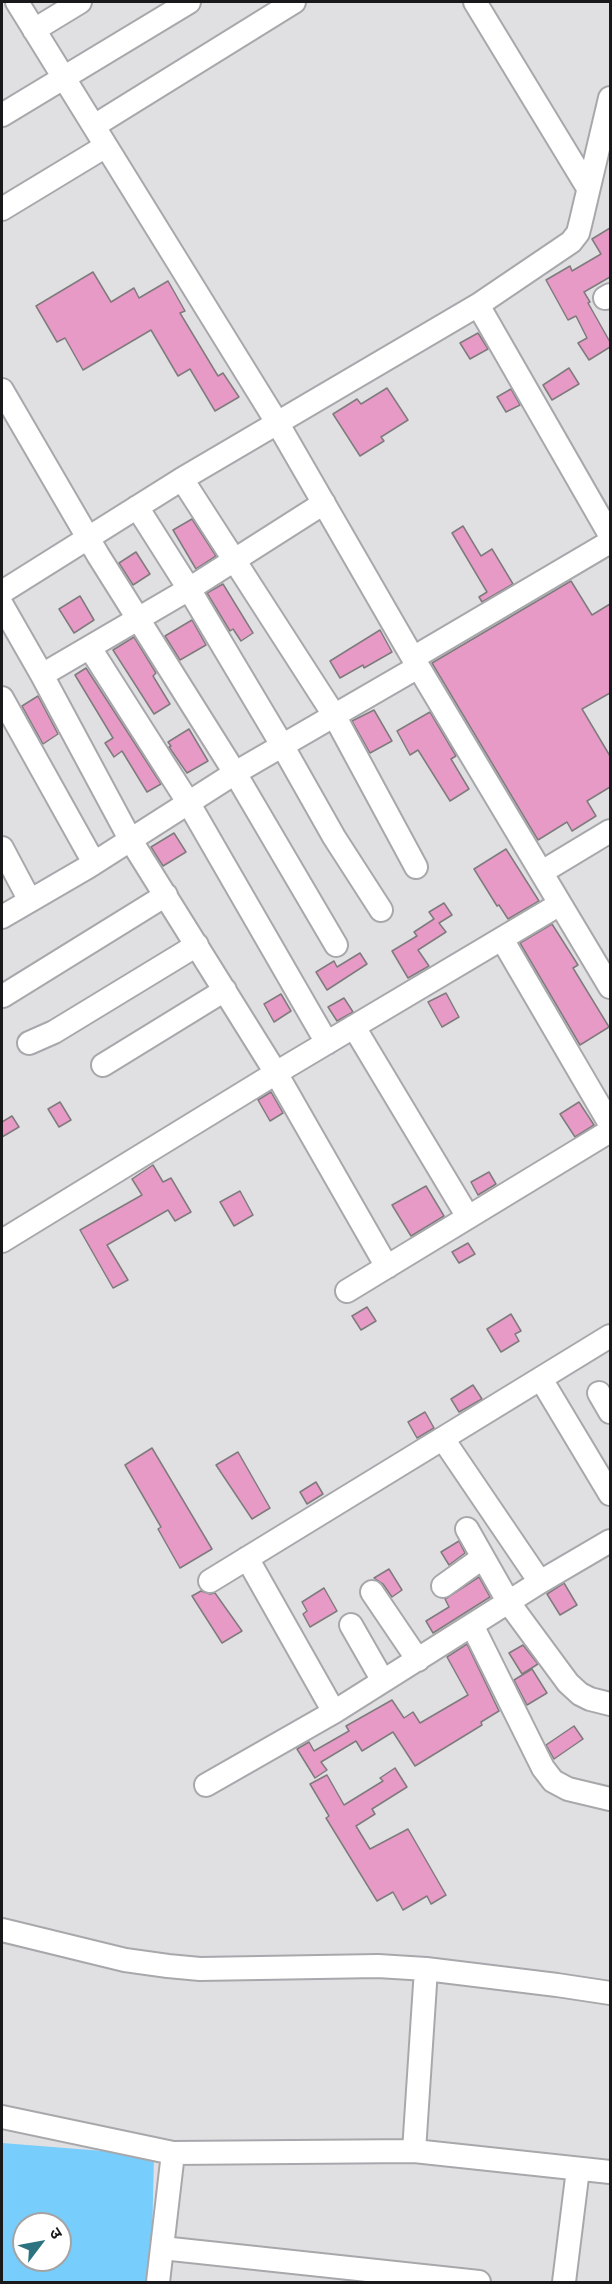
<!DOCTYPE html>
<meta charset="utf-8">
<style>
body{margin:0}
#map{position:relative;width:612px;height:2284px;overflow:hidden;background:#e0e0e3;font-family:Raleway,"Noto Sans Devanagari",sans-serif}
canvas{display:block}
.frame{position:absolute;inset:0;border:3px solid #19191b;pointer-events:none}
.north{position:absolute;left:12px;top:2212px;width:60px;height:60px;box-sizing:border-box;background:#fff;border:2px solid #a3a3a4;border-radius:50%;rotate:58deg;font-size:16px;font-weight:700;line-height:24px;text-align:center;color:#19191b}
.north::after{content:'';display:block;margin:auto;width:21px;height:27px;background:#2d7281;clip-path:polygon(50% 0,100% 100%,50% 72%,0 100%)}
</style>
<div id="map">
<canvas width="612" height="2284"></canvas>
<div class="frame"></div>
<div class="north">उ</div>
</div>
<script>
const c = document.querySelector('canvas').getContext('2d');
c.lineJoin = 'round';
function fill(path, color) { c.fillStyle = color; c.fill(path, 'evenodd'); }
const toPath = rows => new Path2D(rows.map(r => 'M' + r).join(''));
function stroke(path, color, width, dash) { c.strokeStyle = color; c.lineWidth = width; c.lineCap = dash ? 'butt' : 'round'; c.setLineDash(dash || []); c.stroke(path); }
const water = toPath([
 [2,2143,154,2155,151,2282,2,2282],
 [24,2224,60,2224,60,2260,24,2260]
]);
const building = toPath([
 [610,228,610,277,584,292,590,302,588,303,610,342,610,347,589,360,578,343,587,338,576,316,568,320,546,280,570,266,572,271,601,254,592,239,610,228],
 [93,272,111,302,134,288,139,298,168,281,185,311,180,313,218,376,223,373,239,397,215,411,190,369,178,376,151,330,83,370,65,338,57,342,36,306,93,272],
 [478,333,488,349,470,359,460,343,478,333],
 [569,368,579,384,552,400,543,385,569,368],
 [387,388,408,420,381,437,384,441,360,456,333,414,357,399,361,404,387,388],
 [511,389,520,405,506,412,497,397,511,389],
 [192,519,216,556,196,569,173,530,192,519],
 [463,526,481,556,492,549,513,584,482,602,479,597,487,592,452,533,463,526],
 [136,552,150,574,133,585,119,563,136,552],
 [571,581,592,615,610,604,610,693,582,709,610,756,610,787,587,801,596,816,572,831,567,822,538,840,432,663,571,581],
 [223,584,253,633,241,641,233,629,230,631,207,593,223,584],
 [80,596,94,620,74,633,59,609,80,596],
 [192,620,206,645,180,660,165,636,192,620],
 [380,630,392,652,364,668,363,665,340,678,330,661,380,630],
 [134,637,156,673,153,676,170,704,154,714,113,650,134,637],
 [86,668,161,784,147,792,122,751,114,757,105,743,113,738,75,675,86,668],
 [38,696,58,734,43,744,22,706,38,696],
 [374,710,392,741,370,753,352,721,374,710],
 [430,712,456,756,451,759,469,789,450,801,418,750,410,755,397,731,430,712],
 [189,729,208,761,187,773,169,747,171,746,168,742,189,729],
 [174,833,186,852,163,866,151,847,174,833],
 [506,849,539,901,508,919,499,905,497,906,474,869,506,849],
 [444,903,452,915,439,923,446,932,418,950,429,966,408,978,392,951,417,936,414,932,434,919,429,912,444,903],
 [552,924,578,965,573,968,609,1027,580,1045,520,943,552,924],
 [360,953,367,964,327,990,316,972,334,961,337,967,360,953],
 [446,993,459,1017,442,1027,428,1002,446,993],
 [281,994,291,1011,274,1022,264,1004,281,994],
 [344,998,353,1012,337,1021,328,1007,344,998],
 [271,1092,283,1113,270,1121,258,1100,271,1092],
 [60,1102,71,1120,59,1127,48,1109,60,1102],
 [579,1102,594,1125,575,1137,560,1114,579,1102],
 [12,1116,19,1127,2,1137,2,1122,12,1116],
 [153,1165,163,1182,171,1178,191,1212,175,1221,168,1210,107,1245,128,1280,113,1288,80,1230,142,1195,132,1179,153,1165],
 [489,1172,496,1184,478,1195,471,1182,489,1172],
 [426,1186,444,1216,411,1236,392,1205,426,1186],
 [240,1191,253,1215,234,1226,220,1202,240,1191],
 [468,1243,475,1254,459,1263,452,1252,468,1243],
 [367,1307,376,1321,361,1330,352,1316,367,1307],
 [511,1314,521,1331,515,1334,519,1341,501,1352,487,1329,511,1314],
 [473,1385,482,1399,459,1412,451,1399,473,1385],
 [425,1412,434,1428,417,1438,408,1422,425,1412],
 [152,1448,212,1549,180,1568,158,1529,161,1527,125,1465,152,1448],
 [238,1452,270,1508,252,1519,216,1465,238,1452],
 [316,1482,323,1494,307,1504,300,1492,316,1482],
 [459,1541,465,1553,449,1565,441,1552,459,1541],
 [389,1569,402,1590,392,1597,383,1584,374,1578,389,1569],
 [479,1577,490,1597,433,1633,426,1621,449,1607,445,1599,479,1577],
 [564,1583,577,1605,560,1615,547,1594,564,1583],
 [324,1588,337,1611,310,1627,303,1614,307,1611,302,1602,324,1588],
 [201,1591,210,1594,215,1593,242,1631,222,1643,192,1596,201,1591],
 [467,1644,499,1711,481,1722,482,1725,415,1766,393,1732,362,1751,356,1741,321,1762,327,1770,315,1778,297,1749,309,1742,314,1751,349,1731,346,1726,392,1700,404,1718,413,1712,420,1723,468,1695,447,1657,467,1644],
 [523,1645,538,1664,522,1674,509,1653,523,1645],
 [532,1669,547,1693,527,1705,514,1680,532,1669],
 [574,1726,583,1739,554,1759,546,1745,574,1726],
 [395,1768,407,1787,372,1809,375,1814,356,1826,370,1849,408,1829,446,1895,431,1904,427,1896,403,1910,393,1892,377,1901,326,1818,329,1816,310,1784,327,1775,344,1805,383,1781,380,1778,395,1768]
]);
const minor = toPath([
 [17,2,278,424,413,658,610,987],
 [475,2,588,188],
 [34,30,80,2],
 [2,115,189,2],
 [94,126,294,2],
 [2,209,106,146],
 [605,298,610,295],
 [478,305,610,535],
 [2,390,98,555,235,773,336,945],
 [182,479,334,715,416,867],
 [137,507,189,589,282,745,334,837,381,910],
 [2,592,182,479,478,305,571,242,578,233,581,221,610,98],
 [2,605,42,675,130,839,276,1073,387,1267],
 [90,648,188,802,327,1043],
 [413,658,610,542],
 [42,675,189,589,324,503],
 [2,698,94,863],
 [2,848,29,899],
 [542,872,610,831],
 [2,917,88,867,235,773,418,667],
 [502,939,610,1124],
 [3,996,166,895],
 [354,1027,468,1217],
 [29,1043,54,1032,197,945],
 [103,1065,225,990],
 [2,1241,276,1073,560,904],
 [347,1291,610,1131],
 [541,1379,610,1494],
 [599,1393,610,1412],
 [443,1439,540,1582],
 [467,1529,509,1603,568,1683,580,1694,590,1699,610,1704],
 [247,1558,334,1712,540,1582,610,1541],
 [210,1581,610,1336],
 [443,1586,482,1558],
 [372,1592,418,1660],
 [351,1625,383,1681],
 [472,1625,543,1768,553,1781,568,1789,610,1799],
 [206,1785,334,1712],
 [2,1930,125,1960,168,1966,200,1969,378,1966,426,1969,557,1985,610,1993],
 [2,2117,173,2153,414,2151,610,2172],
 [414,2151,426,1969],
 [162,2248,479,2282],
 [158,2282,173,2153],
 [564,2282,578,2169]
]);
fill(water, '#77cdfc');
fill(building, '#e79ac5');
stroke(building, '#7f7b7d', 1.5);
stroke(minor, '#a8a8ac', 26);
stroke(minor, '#fff', 22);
</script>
